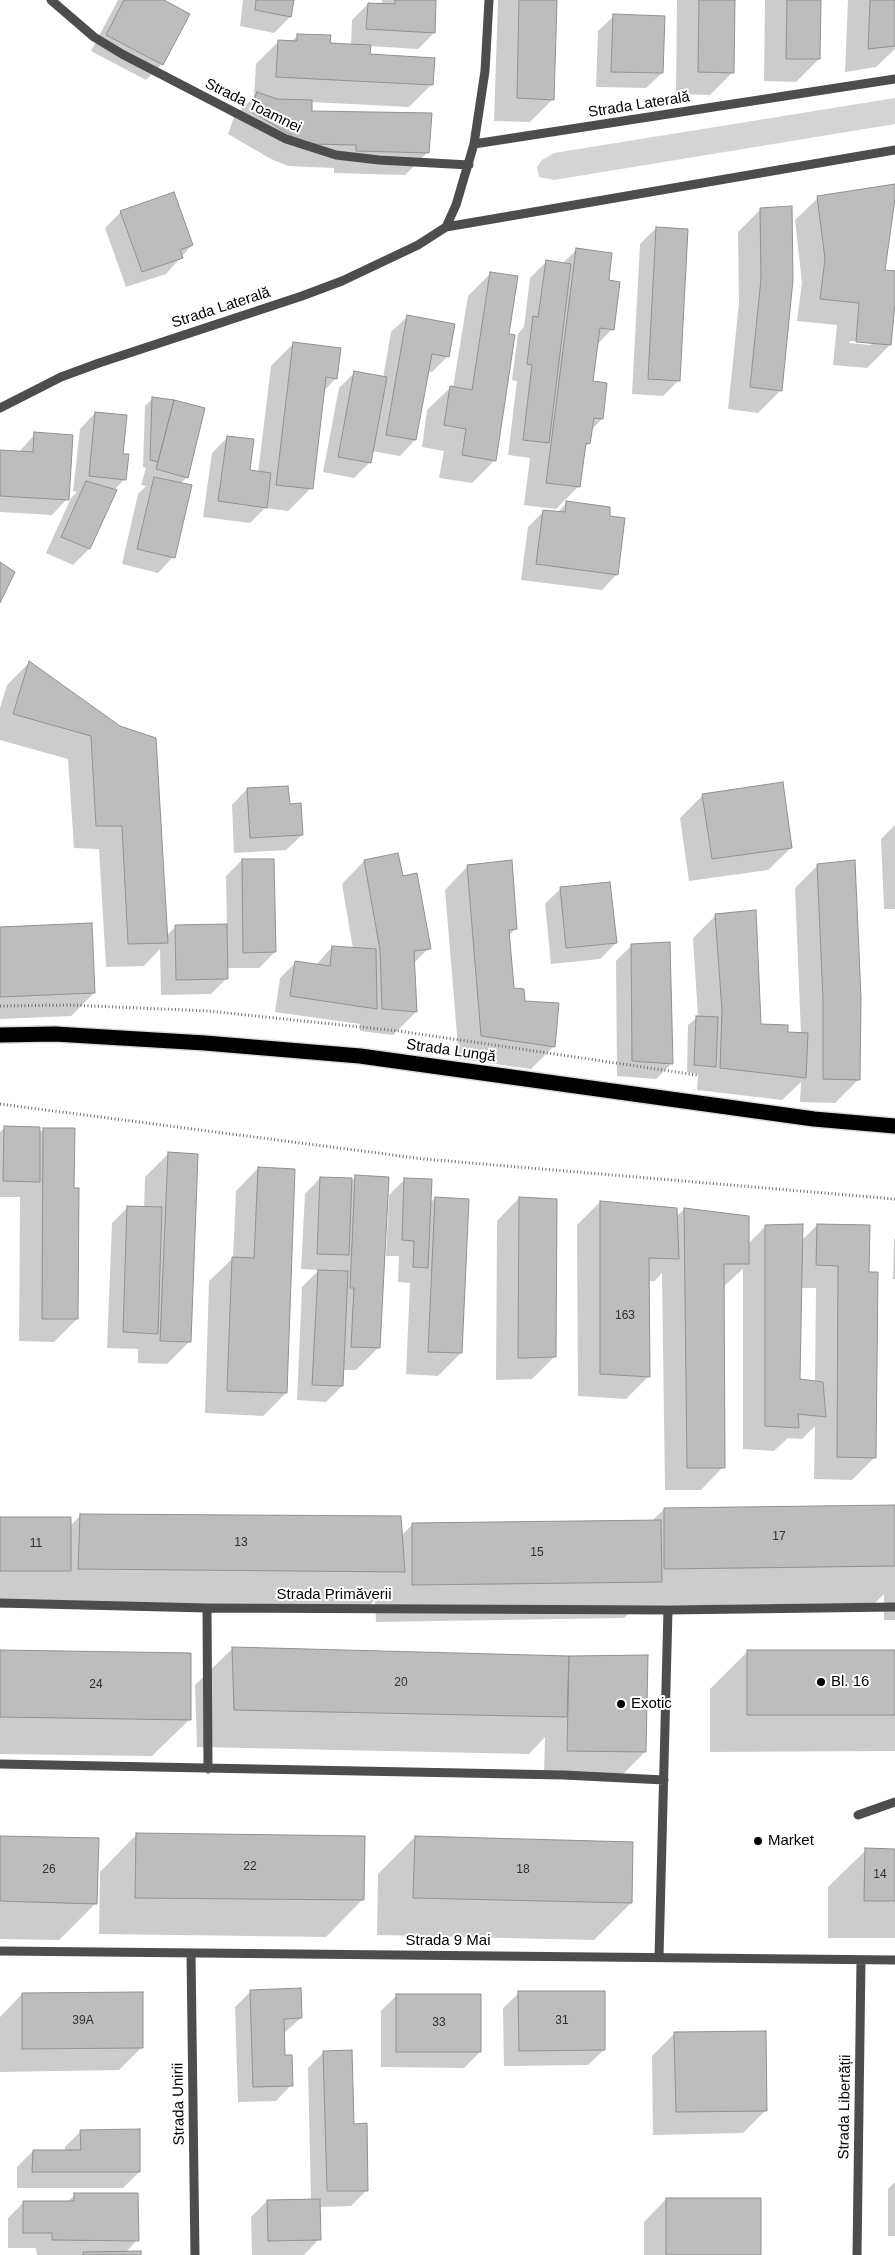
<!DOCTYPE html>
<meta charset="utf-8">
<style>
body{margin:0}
canvas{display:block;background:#fff}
</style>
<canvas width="895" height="2255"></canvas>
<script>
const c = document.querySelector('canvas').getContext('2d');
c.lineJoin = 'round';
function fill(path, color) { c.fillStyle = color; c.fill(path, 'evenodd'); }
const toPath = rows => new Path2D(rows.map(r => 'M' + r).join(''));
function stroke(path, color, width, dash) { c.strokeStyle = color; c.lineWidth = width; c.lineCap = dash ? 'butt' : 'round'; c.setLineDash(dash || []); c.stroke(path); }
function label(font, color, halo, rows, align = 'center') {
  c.font = font + ' Helvetica,sans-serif'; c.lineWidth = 4; c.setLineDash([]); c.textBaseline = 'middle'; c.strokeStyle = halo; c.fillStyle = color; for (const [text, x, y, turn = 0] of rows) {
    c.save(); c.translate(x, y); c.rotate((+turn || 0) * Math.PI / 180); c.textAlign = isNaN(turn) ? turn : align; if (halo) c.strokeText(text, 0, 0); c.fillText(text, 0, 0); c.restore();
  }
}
const green = toPath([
 [895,98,895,124,554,180,539,177,537,167,542,160,554,153]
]);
const shadow = toPath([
 [118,0,161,0,188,14,162,64,146,80,91,51],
 [243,0,293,0,290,17,274,33,240,26],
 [382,0,435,0,434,33,418,49,369,46,369,56,432,84,409,107,311,102,311,112,428,152,405,175,334,173,334,168,288,166,271,159,228,134,234,117,254,97,256,64,279,41,291,42,298,35,329,44,351,45,352,20,368,4,381,5],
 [498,0,556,0,553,99,530,122,494,121],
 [677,0,734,0,733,72,710,95,676,94],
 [765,0,820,0,819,59,796,82,764,81],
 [848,0,895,0,895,49,876,67,845,72],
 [614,16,662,73,646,88,596,87,598,31],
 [895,186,884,271,895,272,890,345,867,368,833,365,837,325,797,321,802,283,795,220,818,198],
 [850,341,871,342,871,345,849,343],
 [761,209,781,390,758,413,728,409,739,303,738,232],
 [121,212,192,245,166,274,126,287,105,228],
 [656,228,679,380,663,396,632,394,640,244],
 [576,250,608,282,612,329,597,345,592,382,606,384,602,419,591,430,589,443,584,448,579,486,556,509,524,505,530,458,508,455,517,381,512,380,518,334,524,327,530,278,546,262,562,264],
 [491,273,507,335,495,460,472,483,439,478,444,451,422,447,427,410,450,388,453,388,468,296],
 [407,317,448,356,432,372,427,371,415,440,400,456,372,451,370,462,354,478,323,472,339,388,355,372,383,378,391,332],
 [294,343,336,378,324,391,311,488,288,511,265,508,250,523,203,517,212,453,228,437,249,471,258,473,271,366],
 [152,399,187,477,180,484,173,557,158,573,122,564,138,494,146,486,141,485,146,468,143,467,145,406],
 [95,413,122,455,125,479,114,490,89,549,73,565,46,553,71,498,77,492,73,491,80,429],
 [35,434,67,499,52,515,0,512,0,451,19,452],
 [567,503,617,574,602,590,521,580,528,527,544,511,557,513],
 [30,662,119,727,166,936,176,926,227,926,226,876,242,860,275,952,259,968,226,968,227,978,211,994,161,995,160,949,144,966,106,967,99,849,74,848,68,759,0,740,0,708,7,685],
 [247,789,288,805,302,835,286,850,234,853,232,805],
 [703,795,791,848,768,870,689,881,680,818],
 [895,825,895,909,884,909,881,839],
 [364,861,402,877,429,948,413,964,416,1012,393,1035,360,1031,360,1024,275,1012,280,978,296,962,316,965,332,947,353,949,342,884],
 [818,865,858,1080,835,1103,800,1102,801,1082,782,1100,697,1090,698,1074,687,1072,688,1025,698,1017,693,938,716,915,760,1025,787,1033,801,1034,795,888],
 [467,867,516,929,508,936,513,990,554,1046,531,1069,459,1059,445,890],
 [561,888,616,943,600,959,551,964,545,904],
 [0,928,94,993,71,1016,0,1019],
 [632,945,672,1063,656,1079,617,1076,616,961],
 [4,1128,39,1134,43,1129,73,1189,77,1319,54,1342,19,1341,20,1197,0,1197,0,1132],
 [168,1154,190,1341,167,1364,138,1363,138,1349,107,1348,112,1223,128,1207,144,1208,145,1177],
 [258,1168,286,1393,263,1416,205,1413,209,1281,233,1258,236,1191],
 [356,1177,379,1347,356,1370,343,1370,342,1386,326,1402,297,1400,302,1287,319,1270,301,1269,305,1194,320,1178,353,1180],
 [405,1179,430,1203,435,1198,461,1353,438,1376,406,1374,410,1283,398,1282,399,1256,386,1256,389,1195],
 [519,1198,555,1356,532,1379,496,1380,497,1221],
 [600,1202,676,1217,684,1209,748,1244,766,1226,802,1240,817,1225,868,1273,875,1457,852,1480,814,1479,815,1426,802,1439,788,1438,774,1451,743,1449,743,1269,723,1287,723,1467,701,1490,665,1490,662,1273,655,1281,648,1281,649,1376,626,1399,578,1396,577,1225],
 [801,1288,816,1288,815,1382,799,1380],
 [895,1238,895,1279,893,1279,894,1239],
 [895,1506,895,1620,884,1620,884,1594,875,1603,636,1606,624,1618,376,1622,375,1600,366,1609,41,1606,42,1599,33,1608,0,1608,0,1519,70,1526,81,1515,401,1536,412,1525,652,1521,664,1509],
 [233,1648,569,1657,646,1657,645,1752,622,1775,544,1773,545,1737,529,1754,197,1747,195,1685],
 [0,1651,190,1719,152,1756,0,1754],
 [895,1651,895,1751,710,1752,710,1689,747,1652],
 [137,1834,363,1899,326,1937,99,1934,100,1872],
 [0,1837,96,1903,59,1940,0,1939],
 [415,1837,631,1903,594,1940,377,1935,378,1874],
 [866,1850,895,1850,895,1938,828,1938,828,1887],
 [250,1992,301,2018,283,2034,284,2057,291,2085,276,2101,238,2102,235,2007],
 [519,1993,604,2050,588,2065,504,2066,503,2008],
 [22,1994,142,2047,119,2070,0,2072,0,2017],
 [397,1995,480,2052,464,2068,381,2067,381,2011],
 [675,2033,766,2110,743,2133,653,2135,652,2056],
 [324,2052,353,2125,367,2190,351,2206,319,2207,319,2239,304,2255,252,2255,251,2217,267,2201,311,2200,308,2068],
 [81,2131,139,2172,123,2188,17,2188,17,2167,33,2151,65,2151,65,2147],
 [895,2182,895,2236,888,2236,888,2189],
 [75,2195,137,2240,125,2253,140,2255,37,2255,36,2248,8,2248,8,2218,24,2202,67,2202],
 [666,2199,760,2255,644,2255,644,2222]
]);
const building = toPath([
 [124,0,164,0,190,14,163,65,106,35,124,0],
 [256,0,294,0,291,17,255,10,256,0],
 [395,0,436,0,435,33,366,29,368,3,395,4,395,0],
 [519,0,557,0,554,100,517,98,519,0],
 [699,0,735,0,734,73,698,72,699,0],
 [787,0,821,0,820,59,786,59,787,0],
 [870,0,895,0,895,46,868,49,870,0],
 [613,14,665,16,663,73,611,72,613,14],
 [297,34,331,35,330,43,371,45,370,54,435,58,433,85,276,77,278,40,297,41,297,34],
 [257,92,277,99,312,100,312,111,432,113,429,153,356,151,356,145,311,144,294,137,250,111,257,92],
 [895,184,895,199,885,270,895,271,895,304,891,345,856,342,859,303,820,299,825,259,817,196,895,184],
 [174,192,193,245,180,250,183,258,142,272,120,211,174,192],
 [792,206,793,280,782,391,750,387,761,279,760,208,792,206],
 [656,227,688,229,680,381,648,379,656,227],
 [576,248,612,253,609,280,620,282,614,330,600,328,593,381,607,383,603,419,594,418,590,444,586,443,580,487,546,483,576,248],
 [546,260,571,264,549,443,523,440,532,365,527,364,533,316,538,317,546,260],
 [490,272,518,276,509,334,515,335,496,461,462,455,466,429,444,425,450,386,472,390,490,272],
 [407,315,455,324,449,357,432,354,416,440,386,435,407,315],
 [293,342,341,348,337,379,326,377,313,489,276,485,293,342],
 [354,371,387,377,371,463,338,457,354,371],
 [152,397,174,400,158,462,150,460,152,397],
 [174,400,205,408,188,478,156,469,174,400],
 [95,412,127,415,123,454,129,454,126,480,89,476,95,412],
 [34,432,73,435,69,500,0,496,0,450,33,452,34,432],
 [227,436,254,439,250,470,271,473,267,508,218,501,227,436],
 [154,477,192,485,175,558,137,549,154,477],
 [86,481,117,490,90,549,61,537,86,481],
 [566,501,610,507,610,516,625,518,618,575,536,564,543,510,565,512,566,501],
 [0,562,15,572,0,603,0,562],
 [29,661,120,726,156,738,168,943,128,944,122,826,96,826,91,736,13,714,29,661],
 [783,782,792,848,712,859,702,794,783,782],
 [288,786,290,804,301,803,303,835,250,838,247,788,288,786],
 [398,853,403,876,417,873,431,949,414,951,417,1012,382,1009,380,950,364,860,398,853],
 [242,859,274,859,276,952,243,953,242,859],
 [512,860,517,929,509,930,514,988,524,989,525,1001,559,1003,555,1047,481,1036,467,865,512,860],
 [855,860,861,998,860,1080,823,1079,823,999,817,864,855,860],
 [610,882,617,943,566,948,560,887,610,882],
 [756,910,761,1024,788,1025,788,1032,808,1033,806,1078,720,1068,722,1010,715,914,756,910],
 [92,923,95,993,0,997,0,927,92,923],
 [227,924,228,979,176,980,175,925,227,924],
 [670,942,673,1064,632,1061,631,944,670,942],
 [332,946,376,949,377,1009,290,996,295,961,330,966,332,946],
 [696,1016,718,1017,716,1067,694,1065,696,1016],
 [4,1126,40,1127,40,1182,3,1181,4,1126],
 [43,1128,75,1128,74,1188,79,1188,78,1319,42,1319,43,1128],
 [168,1152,198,1154,191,1342,160,1341,168,1152],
 [258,1167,295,1169,287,1393,227,1391,232,1257,254,1258,258,1167],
 [355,1175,389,1177,380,1348,351,1347,354,1288,350,1288,355,1175],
 [320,1177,352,1178,349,1255,317,1254,320,1177],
 [404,1178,432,1179,428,1268,413,1267,414,1241,402,1240,404,1178],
 [435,1197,469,1199,462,1353,428,1352,435,1197],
 [519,1197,557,1199,556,1357,518,1358,519,1197],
 [600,1201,677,1208,679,1259,649,1258,650,1377,600,1374,600,1201],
 [127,1206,162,1207,158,1334,123,1332,127,1206],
 [684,1208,749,1216,749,1264,724,1264,725,1468,687,1468,684,1208],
 [803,1224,800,1379,823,1382,826,1417,798,1414,799,1428,765,1426,765,1225,803,1224],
 [817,1224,870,1225,869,1272,878,1272,876,1458,837,1457,838,1266,816,1265,817,1224],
 [318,1270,348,1271,343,1386,312,1385,318,1270],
 [895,1505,895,1566,664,1569,664,1508,895,1505],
 [80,1514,401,1516,405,1572,78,1569,80,1514],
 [0,1517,71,1517,71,1571,0,1571,0,1517],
 [661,1520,662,1582,412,1585,412,1523,661,1520],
 [232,1647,569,1656,567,1717,234,1710,232,1647],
 [0,1650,191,1653,191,1720,0,1717,0,1650],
 [747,1650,895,1650,895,1715,747,1715,747,1650],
 [648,1655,646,1752,567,1751,569,1656,648,1655],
 [136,1833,365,1836,364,1900,135,1898,136,1833],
 [0,1836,99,1838,97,1904,0,1901,0,1836],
 [415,1836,633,1842,632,1903,413,1898,415,1836],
 [865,1848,895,1849,895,1901,864,1901,865,1848],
 [301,1988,302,2018,284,2019,285,2055,292,2055,293,2086,253,2087,250,1990,301,1988],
 [518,1991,605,1991,605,2050,519,2051,518,1991],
 [143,1992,143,2048,22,2049,22,1993,143,1992],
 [396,1994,481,1994,481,2052,396,2052,396,1994],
 [766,2031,767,2111,676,2112,674,2032,766,2031],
 [352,2050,354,2124,367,2123,368,2191,327,2191,323,2051,352,2050],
 [140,2129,140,2172,32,2172,33,2150,81,2150,80,2130,140,2129],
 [74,2193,138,2193,139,2241,52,2240,52,2233,23,2233,23,2201,74,2201,74,2193],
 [666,2198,761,2198,761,2255,666,2255,666,2198],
 [320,2199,321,2240,268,2241,267,2200,320,2199],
 [141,2251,141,2255,83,2255,83,2252,141,2251]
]);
const path = toPath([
 [0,1006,69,1005,208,1011,399,1031,697,1075],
 [0,1104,424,1159,895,1199]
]);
const minor = toPath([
 [51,0,94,37,122,54,286,139,336,155,379,160,469,165],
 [474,144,895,79],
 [446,227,895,150],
 [0,408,61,377,99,363,302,296,342,281,418,245,446,227,456,205,474,144,485,71,489,0],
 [0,1603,207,1608,668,1610,895,1607],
 [207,1608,208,1769],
 [0,1764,564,1775,664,1780],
 [858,1815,895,1802],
 [0,1951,895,1960],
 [191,1953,195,2255],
 [659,1957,668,1610],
 [857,2255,861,1960]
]);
const highway = toPath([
 [0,1035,55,1034,205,1043,360,1056,814,1119,895,1126]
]);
const markers = [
 [821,1682,5,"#000"],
 [621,1704,5,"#000"],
 [758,1841,5,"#000"]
];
const numberNames = [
 ["163",625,1316],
 ["17",779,1537],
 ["13",241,1543],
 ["11",36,1544],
 ["15",537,1553],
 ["20",401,1683],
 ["24",96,1685],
 ["22",250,1867],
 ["26",49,1870],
 ["18",523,1870],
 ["14",880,1875],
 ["39A",83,2021],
 ["31",562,2021],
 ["33",439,2023]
];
const streetNames = [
 ["Strada Laterală",639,105,-9],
 ["Strada Toamnei",253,106,26],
 ["Strada Laterală",221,308,-18],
 ["Strada Lungă",451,1051,8],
 ["Strada Primăverii",334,1595],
 ["Strada 9 Mai",448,1941],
 ["Strada Unirii",179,2104,-91],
 ["Strada Libertății",845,2107,-89]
];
const poiNames = [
 ["Bl. 16",831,1682],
 ["Exotic",631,1704],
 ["Market",768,1841]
];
fill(green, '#d4d4d4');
fill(shadow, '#0003');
fill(building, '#bdbdbd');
stroke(building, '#919191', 1);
stroke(highway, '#dbdbdb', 18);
stroke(path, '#6f6f6f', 3, [1, 2.5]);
stroke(minor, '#4d4d4d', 9);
stroke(highway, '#000', 15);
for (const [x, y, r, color] of markers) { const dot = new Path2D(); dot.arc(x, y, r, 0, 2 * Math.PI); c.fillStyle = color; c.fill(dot); stroke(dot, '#fff', 2); }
label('12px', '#2f2f2f', null, numberNames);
label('15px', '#000', '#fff', streetNames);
label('15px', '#000', '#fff', poiNames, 'left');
</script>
